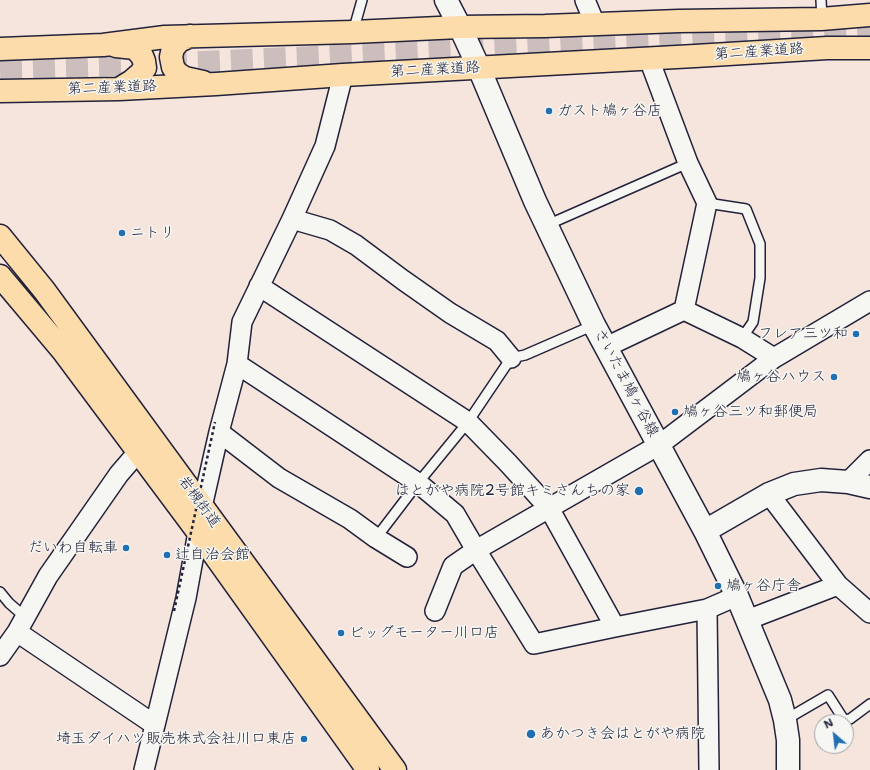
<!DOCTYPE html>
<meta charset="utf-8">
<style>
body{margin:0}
#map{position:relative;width:870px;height:770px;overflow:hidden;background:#f6e5dd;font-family:"Shantell Sans",sans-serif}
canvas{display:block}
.north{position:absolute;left:814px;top:714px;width:40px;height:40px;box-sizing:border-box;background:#f6f6f2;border:1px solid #a1a1a9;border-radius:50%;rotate:332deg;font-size:11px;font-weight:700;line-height:16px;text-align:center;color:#22223b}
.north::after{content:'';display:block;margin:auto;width:14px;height:18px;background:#1f6fb2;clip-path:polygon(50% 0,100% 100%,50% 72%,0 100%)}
</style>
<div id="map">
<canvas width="870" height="770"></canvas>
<div class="north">N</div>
</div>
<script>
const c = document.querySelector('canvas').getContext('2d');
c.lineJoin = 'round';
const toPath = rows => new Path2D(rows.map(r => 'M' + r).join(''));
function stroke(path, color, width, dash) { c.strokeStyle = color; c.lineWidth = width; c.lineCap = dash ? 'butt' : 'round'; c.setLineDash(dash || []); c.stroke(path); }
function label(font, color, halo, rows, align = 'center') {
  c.font = font + ' "Shantell Sans","Klee One",sans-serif'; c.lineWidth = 3; c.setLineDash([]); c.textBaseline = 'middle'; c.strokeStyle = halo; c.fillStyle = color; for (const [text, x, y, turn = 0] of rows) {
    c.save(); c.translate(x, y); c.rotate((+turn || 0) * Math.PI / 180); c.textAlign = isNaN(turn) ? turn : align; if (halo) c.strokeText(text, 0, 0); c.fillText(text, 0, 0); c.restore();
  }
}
const primaryTunnel = toPath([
 [0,69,202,62,870,32]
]);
const lane = toPath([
 [821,0,822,19],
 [353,32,362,0],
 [707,203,746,209,760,244,760,278,753,322,742,338],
 [547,225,688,163],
 [376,538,418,483,468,422,511,358,525,355,594,325],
 [0,592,9,603,25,617],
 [785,720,828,695,844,720,850,719,870,704]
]);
const street = toPath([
 [585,0,595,24],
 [292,219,330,230,356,245,403,280,450,313,497,341,511,358],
 [259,286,468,422,508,463,549,508,615,627],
 [684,310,742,338,774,358],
 [606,347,684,310,707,203,688,163,649,59],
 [237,364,418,483,455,514,476,550,534,644,615,627,707,609,737,596],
 [219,432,237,364,242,322,292,219,325,146,343,75],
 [848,482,870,460],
 [769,494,838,585,870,613],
 [202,507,219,432,279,478,350,519,376,538,407,557],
 [707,609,709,770],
 [435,611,453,566,476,550,659,445,774,358,870,301],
 [747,620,838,585],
 [17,632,155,725],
 [0,656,17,632,48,576,119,474,138,452],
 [144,770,186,598,198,532]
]);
const secondary = toPath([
 [446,0,460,27,479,68,535,201,594,325,705,531,737,596,780,700,785,720,788,740,788,770],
 [705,531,769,494,794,484,821,480,848,482,870,487]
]);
const primary = toPath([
 [190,36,179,41,173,48,171,57,173,67,177,73,185,78,203,82],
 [116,46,135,48,142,56,144,61,145,68,140,74,132,81,119,89],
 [0,49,103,45,165,37,353,32,460,27,545,26,679,21,821,19,870,15],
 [0,91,119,89,216,84,343,75,695,56,827,48,870,48]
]);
const highway = toPath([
 [0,236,44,290,395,770],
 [0,276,63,351,198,532,368,770]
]);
const pathBridge = toPath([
 [174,611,215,422]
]);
const markers = [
 [549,111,4,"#1f6fb2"],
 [122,233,4,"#1f6fb2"],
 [856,334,4,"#1f6fb2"],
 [834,377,4,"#1f6fb2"],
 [675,412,4,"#1f6fb2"],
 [639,491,5,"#1f6fb2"],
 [126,548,4,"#1f6fb2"],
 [167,555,4,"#1f6fb2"],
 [718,586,4,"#1f6fb2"],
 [341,633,4,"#1f6fb2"],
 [531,734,5,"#1f6fb2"],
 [304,739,4,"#1f6fb2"]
];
const streetNames = [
 ["第二産業道路",759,52,-4],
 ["第二産業道路",435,70,-3],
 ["第二産業道路",112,88,-2],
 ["さいたま鳩ヶ谷線",626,383,62],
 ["岩槻街道",199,502,54]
];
const poiNames = [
 ["ガスト鳩ヶ谷店",557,111],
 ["ニトリ",130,233],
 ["フレア三ツ和",848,334,"right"],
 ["鳩ヶ谷ハウス",826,377,"right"],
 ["鳩ヶ谷三ツ和郵便局",683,412],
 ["はとがや病院2号館キミさんちの家",630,491,"right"],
 ["だいわ自転車",118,548,"right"],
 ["辻自治会館",175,555],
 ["鳩ヶ谷庁舎",726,586],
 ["ビッグモーター川口店",349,633],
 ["あかつき会はとがや病院",540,734],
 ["埼玉ダイハツ販売株式会社川口東店",296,739,"right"]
];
stroke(primaryTunnel, '#ccbebd', 22, [22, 11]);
stroke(lane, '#22223b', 12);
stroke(street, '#22223b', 22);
stroke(secondary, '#22223b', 25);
stroke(primary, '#22223b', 25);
stroke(highway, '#22223b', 25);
stroke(lane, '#f6f6f2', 9);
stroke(street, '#f6f6f2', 19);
stroke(secondary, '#f6f6f2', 22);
stroke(primary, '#fddcac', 22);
stroke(highway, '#fddcac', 22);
stroke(pathBridge, '#22223b', 2.5, [3, 3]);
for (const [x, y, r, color] of markers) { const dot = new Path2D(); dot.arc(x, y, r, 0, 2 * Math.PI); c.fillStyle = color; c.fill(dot); stroke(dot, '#f6f6f2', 1.5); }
label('15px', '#22223b', '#f6f6f2', streetNames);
label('15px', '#22223b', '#f6f6f2', poiNames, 'left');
</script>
